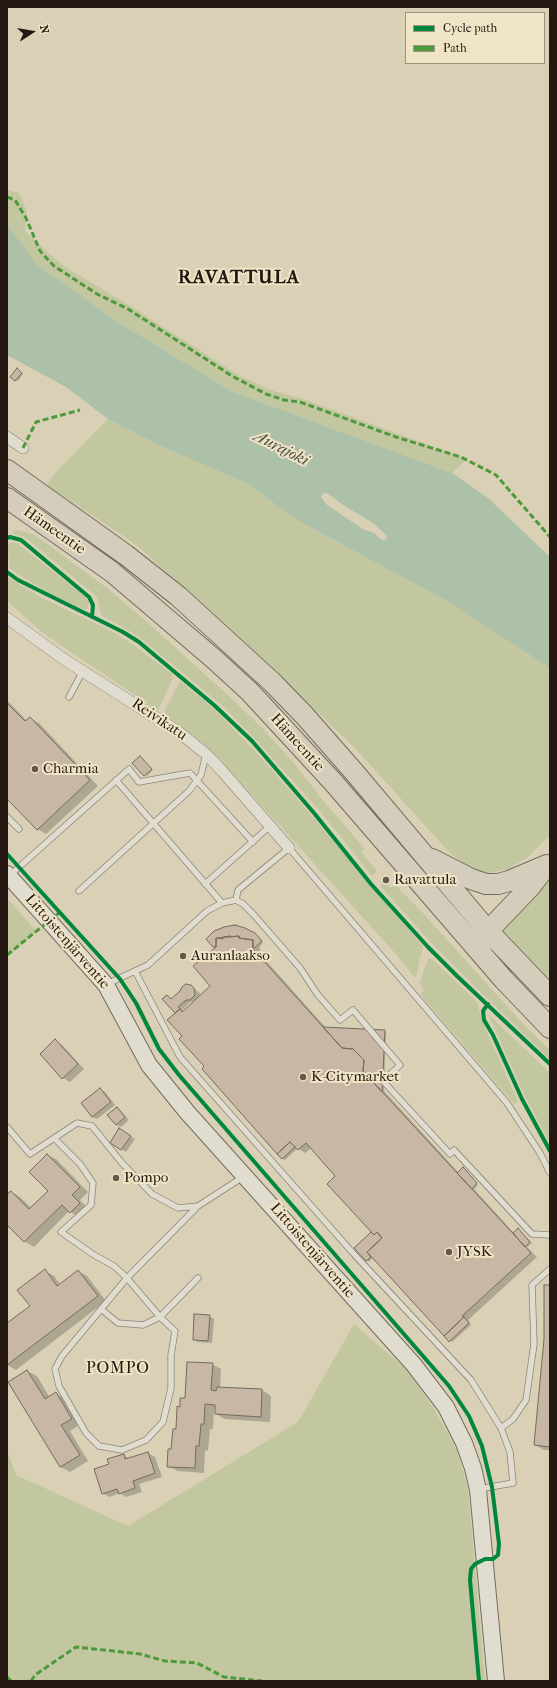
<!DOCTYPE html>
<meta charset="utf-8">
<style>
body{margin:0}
#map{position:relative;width:557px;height:1688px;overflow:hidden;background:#d9d0b6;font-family:"IM FELL French Canon",serif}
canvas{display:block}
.frame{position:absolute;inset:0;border:8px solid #251812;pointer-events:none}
.legend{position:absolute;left:405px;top:12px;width:140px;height:52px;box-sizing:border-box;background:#f0e4c6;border:1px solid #9f927e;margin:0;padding:5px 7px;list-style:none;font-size:12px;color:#251812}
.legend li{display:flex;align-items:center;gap:8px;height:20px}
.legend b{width:20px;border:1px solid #9f927e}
.north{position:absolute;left:12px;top:12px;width:40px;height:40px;-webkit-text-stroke:3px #f0e4c6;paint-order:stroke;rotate:78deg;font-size:11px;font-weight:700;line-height:16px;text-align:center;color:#251812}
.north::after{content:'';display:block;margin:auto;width:14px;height:18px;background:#251812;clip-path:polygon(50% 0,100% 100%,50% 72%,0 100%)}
</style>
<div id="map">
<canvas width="557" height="1688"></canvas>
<div class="frame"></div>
<ul class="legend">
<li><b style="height:5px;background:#00873e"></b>Cycle path</li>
<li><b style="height:5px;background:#4e993c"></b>Path</li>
</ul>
<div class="north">N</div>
</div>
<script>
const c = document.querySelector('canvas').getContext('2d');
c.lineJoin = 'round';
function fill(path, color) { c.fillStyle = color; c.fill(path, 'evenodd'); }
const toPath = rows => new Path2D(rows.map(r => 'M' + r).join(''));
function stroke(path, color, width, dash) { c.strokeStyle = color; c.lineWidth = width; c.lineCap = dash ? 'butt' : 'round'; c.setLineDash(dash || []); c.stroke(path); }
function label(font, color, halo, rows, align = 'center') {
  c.font = font + ' "IM FELL French Canon",serif'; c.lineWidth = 4; c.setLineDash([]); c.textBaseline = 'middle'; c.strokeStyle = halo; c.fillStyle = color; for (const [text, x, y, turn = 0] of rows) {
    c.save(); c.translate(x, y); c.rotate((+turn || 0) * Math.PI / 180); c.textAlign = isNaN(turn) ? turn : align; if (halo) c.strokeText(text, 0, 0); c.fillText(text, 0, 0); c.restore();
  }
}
const green = toPath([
 [7,190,19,193,27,212,25,231,62,265,132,307,238,375,273,391,300,398,467,459,452,473,233,392,121,324,38,266,7,224],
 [108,419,163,447,246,483,297,520,447,601,550,668,550,835,527,858,508,869,489,873,471,869,450,853,353,746,213,613,135,544,47,485,55,473],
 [18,530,32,534,39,538,107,588,148,623,230,697,264,730,293,762,325,803,365,849,361,852,377,871,372,876,319,810,254,738,224,707,138,636,101,615,97,597,25,537,14,534,12,531],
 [13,542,18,544,84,596,89,603,87,609,83,609,51,594,10,569,7,544],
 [7,577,42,598,113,632,135,646,172,674,173,678,159,708,157,710,43,633,7,601],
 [180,681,215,710,256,752,300,802,423,946,416,977,415,978,396,954,224,764,197,738,165,715,164,712,166,708],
 [550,878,550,981,501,929],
 [385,882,390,888,394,884,421,911,523,1024,550,1050,550,1060,439,951,380,886],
 [7,898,37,932,7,957],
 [431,958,477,1002,482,1021,518,1102,514,1104,420,994,424,991,420,982,428,959],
 [488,1014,550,1073,550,1144,522,1090],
 [354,1324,405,1368,433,1407,457,1450,468,1490,485,1681,7,1681,7,1450,16,1475,128,1526,298,1422]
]);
const water = toPath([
 [7,224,38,266,121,324,233,392,452,473,488,498,550,557,550,668,447,601,297,520,246,483,163,447,108,419,66,387,7,355],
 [327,493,343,505,373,523,386,535,387,539,382,540,374,533,363,529,327,505,321,497,322,494]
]);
const shadow = toPath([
 [19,370,23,374,18,381,11,377],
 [7,700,27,721,30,718,39,723,98,786,46,834,37,829,7,797],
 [140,757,153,770,147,776,134,763],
 [214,932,257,935,263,943,260,946,260,954,327,1029,386,1032,384,1091,459,1173,465,1170,478,1185,474,1189,514,1233,520,1231,532,1243,527,1247,537,1257,468,1320,471,1325,452,1342,373,1257,369,1262,356,1248,372,1233,337,1176,311,1148,305,1153,298,1148,285,1160,283,1159,203,1069,206,1066,183,1037,177,1013,164,999,167,996,172,999,192,987,200,993,199,998,212,986,216,948,214,946],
 [196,1001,184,1012,182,1010,190,1002],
 [55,1041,62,1045,84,1069,70,1082,63,1078],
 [100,1089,105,1092,115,1105,97,1119,92,1117],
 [117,1108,121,1111,129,1120,121,1127,116,1125],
 [124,1132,135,1139,126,1152,111,1142],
 [48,1155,57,1160,88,1192,80,1200,88,1209,79,1217,69,1211,34,1247,24,1241,7,1224,7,1196,11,1192,20,1197,31,1208,49,1191],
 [45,1271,54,1276,60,1284,78,1271,87,1276,106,1301,16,1370,7,1365,7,1324,31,1306],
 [550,1286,550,1450,544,1450,535,1445],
 [209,1316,214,1319,212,1343,198,1342,194,1339],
 [212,1364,221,1369,220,1388,262,1390,271,1396,270,1422,225,1419,216,1414,216,1409,214,1409,213,1429,210,1429,208,1451,205,1450,204,1473,178,1471,168,1466,180,1408],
 [27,1371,37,1376,50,1398,56,1394,65,1399,81,1424,70,1431,88,1461,70,1472,60,1467],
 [148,1453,155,1457,162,1477,139,1484,142,1492,126,1497,120,1493,109,1497,103,1493,110,1465,123,1455,130,1459]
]);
const building = toPath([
 [17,368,22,373,15,381,10,377,17,368],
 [7,703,25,721,30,717,90,780,37,830,7,799,7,703],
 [140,756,152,769,144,776,132,763,140,756],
 [235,925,245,928,255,933,262,941,253,949,253,940,239,938,239,936,216,938,216,947,213,947,206,939,214,931,224,927,235,925],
 [230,936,230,937,239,936,239,938,253,940,253,949,342,1048,353,1049,364,1060,363,1071,531,1253,462,1316,464,1317,444,1336,367,1252,382,1238,377,1232,374,1235,327,1184,335,1176,306,1143,298,1150,290,1142,277,1154,202,1069,204,1066,179,1039,182,1036,167,1020,180,1009,182,1012,210,986,193,966,216,947,216,938,223,939,223,937,230,936],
 [186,984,191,985,194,988,195,995,190,1000,186,1000,178,1007,180,1009,175,1013,162,999,167,995,171,999,180,991,182,987,186,984],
 [323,1027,385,1030,382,1092,363,1071,364,1060,353,1049,342,1048,323,1027],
 [55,1039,78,1064,62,1079,40,1054,55,1039],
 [100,1088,111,1102,92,1117,81,1103,100,1088],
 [117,1107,125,1117,116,1125,107,1115,117,1107],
 [119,1128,131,1136,121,1150,110,1143,119,1128],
 [290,1142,295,1147,282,1159,277,1154,290,1142],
 [47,1154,80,1187,72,1195,80,1203,70,1213,62,1205,24,1242,7,1225,7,1194,11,1191,29,1209,48,1191,29,1172,47,1154],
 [463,1167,477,1183,472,1189,457,1173,463,1167],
 [518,1228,530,1242,525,1247,513,1233,518,1228],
 [371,1232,374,1235,377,1232,382,1238,367,1252,371,1257,366,1261,354,1248,371,1232],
 [45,1269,57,1286,78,1270,98,1296,7,1365,7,1323,30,1306,17,1290,45,1269],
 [544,1285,550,1285,550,1447,534,1445,544,1339,544,1285],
 [194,1314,210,1315,208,1341,193,1340,194,1314],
 [464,1317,469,1323,449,1342,444,1336,464,1317],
 [187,1362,213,1363,211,1390,216,1391,217,1387,262,1389,261,1417,215,1414,215,1405,205,1404,204,1424,201,1424,199,1446,196,1446,195,1468,167,1467,168,1449,171,1449,173,1429,176,1429,177,1406,180,1407,180,1398,185,1398,187,1362],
 [27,1370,45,1399,56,1392,72,1419,61,1425,80,1455,60,1467,8,1382,27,1370],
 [148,1452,155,1473,133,1481,135,1488,119,1494,117,1489,102,1494,94,1469,109,1464,107,1459,124,1454,125,1459,148,1452]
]);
const lane = toPath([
 [69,697,83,671],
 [116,780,222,903],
 [7,817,19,829],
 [9,876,129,769,139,782,190,773,253,842],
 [205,884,270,826],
 [79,891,189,791,201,775,206,754],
 [236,900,238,890,289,848,507,1103,540,1153,550,1173],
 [135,971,180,1057,352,1252,471,1380,501,1428,510,1452,513,1483,479,1489],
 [107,984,148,965,207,911,222,903,236,900,243,904,254,915,300,968,318,995,340,1020,353,1010,400,1065,383,1081,450,1154,454,1150,532,1234,550,1235],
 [7,1127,30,1154,77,1123,92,1126,122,1163,152,1194,178,1208,198,1206],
 [54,1138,80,1164,93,1183,91,1205,61,1232,94,1255,114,1266,127,1278,62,1356,55,1369,59,1386,86,1433,99,1446,122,1450,146,1440,163,1422,171,1388,171,1355,175,1331,160,1317,127,1278,198,1206,243,1177],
 [101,1309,118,1323,143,1325,160,1317,198,1278],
 [501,1428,513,1419,526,1400,534,1344,532,1285,550,1269]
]);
const street = toPath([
 [7,437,23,448],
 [7,618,65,660,180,733,206,754,223,772,289,848]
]);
const secondary = toPath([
 [7,874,106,985,149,1065,187,1112,414,1365,446,1407,464,1443,473,1468,478,1490,496,1681]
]);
const highway = toPath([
 [7,470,126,555,178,596,272,682,305,716,355,773,488,931,550,996],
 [7,498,112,572,214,659,250,692,333,782,504,980,550,1028],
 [432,859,471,879,486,884,498,884,509,881,547,865],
 [483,942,488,931,530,887,544,869]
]);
const quiet = toPath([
 [7,197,15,200,26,218,40,251,54,266,97,294,128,309,232,376,266,394,284,400,300,402,396,437,461,457,496,475,550,537],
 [23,448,36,422,80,410],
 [7,955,60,912],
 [7,1677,11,1681],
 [31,1681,35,1675,76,1647,140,1654,165,1661,197,1663,224,1677,262,1681]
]);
const cycleway = toPath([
 [7,538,10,537,21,540,89,597,93,605,92,617],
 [7,572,18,580,123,632,139,642,214,705,252,741,314,813,371,884,428,947,457,976,550,1064],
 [7,854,120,979,136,1003,159,1049,179,1075,449,1386,469,1416,482,1446,492,1487,499,1544,498,1555,493,1559,485,1559,475,1564,471,1569,470,1580,479,1681],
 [488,1004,483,1011,484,1020,493,1035,522,1099,550,1151]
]);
const markers = [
 [35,769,4,"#64584b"],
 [386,880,4,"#64584b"],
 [183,956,4,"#64584b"],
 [303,1077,4,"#64584b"],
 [116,1178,4,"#64584b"],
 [449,1252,4,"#64584b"]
];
const streetNames = [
 ["Hämeentie",54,531,35],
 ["Reivikatu",159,720,34],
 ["Hämeentie",297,743,48],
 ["Littoistenjärventie",67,942,49],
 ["Littoistenjärventie",312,1251,49]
];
const poiNames = [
 ["Charmia",43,769],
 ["Ravattula",394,880],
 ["Auranlaakso",191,956],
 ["K-Citymarket",311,1077],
 ["Pompo",124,1178],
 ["JYSK",457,1252]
];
const waterNames = [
 ["Aurajoki",281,449,27]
];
const neighbourhoodNames = [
 ["POMPO",118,1369]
];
const districtNames = [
 ["RAVATTULA",239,278]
];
fill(green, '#c2c79f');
fill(water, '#acc1a8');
fill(shadow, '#0003');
fill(building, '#c7b7a4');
stroke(building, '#736c5f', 1);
stroke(lane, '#8b8576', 7);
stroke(street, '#8b8576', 12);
stroke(secondary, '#736c5f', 18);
stroke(highway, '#736c5f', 22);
stroke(lane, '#e1dcd0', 5.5);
stroke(street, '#e1dcd0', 11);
stroke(secondary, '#e1dcd0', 16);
stroke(highway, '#d5cdbb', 20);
stroke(quiet, '#4e993c', 3, [6, 3]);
stroke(cycleway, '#00873e', 4);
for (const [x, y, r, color] of markers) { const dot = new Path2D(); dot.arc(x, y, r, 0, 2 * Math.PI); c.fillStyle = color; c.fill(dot); stroke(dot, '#f0e4c6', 1.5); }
label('15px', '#251812', '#f0e4c6', streetNames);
label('15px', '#251812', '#f0e4c6', poiNames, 'left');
label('italic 16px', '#48493d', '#f0e4c6', waterNames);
c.letterSpacing = '1px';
label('16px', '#251812', '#f0e4c6', neighbourhoodNames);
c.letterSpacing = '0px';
c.letterSpacing = '1px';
label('bold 19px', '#251812', '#f0e4c6', districtNames);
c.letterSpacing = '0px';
</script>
